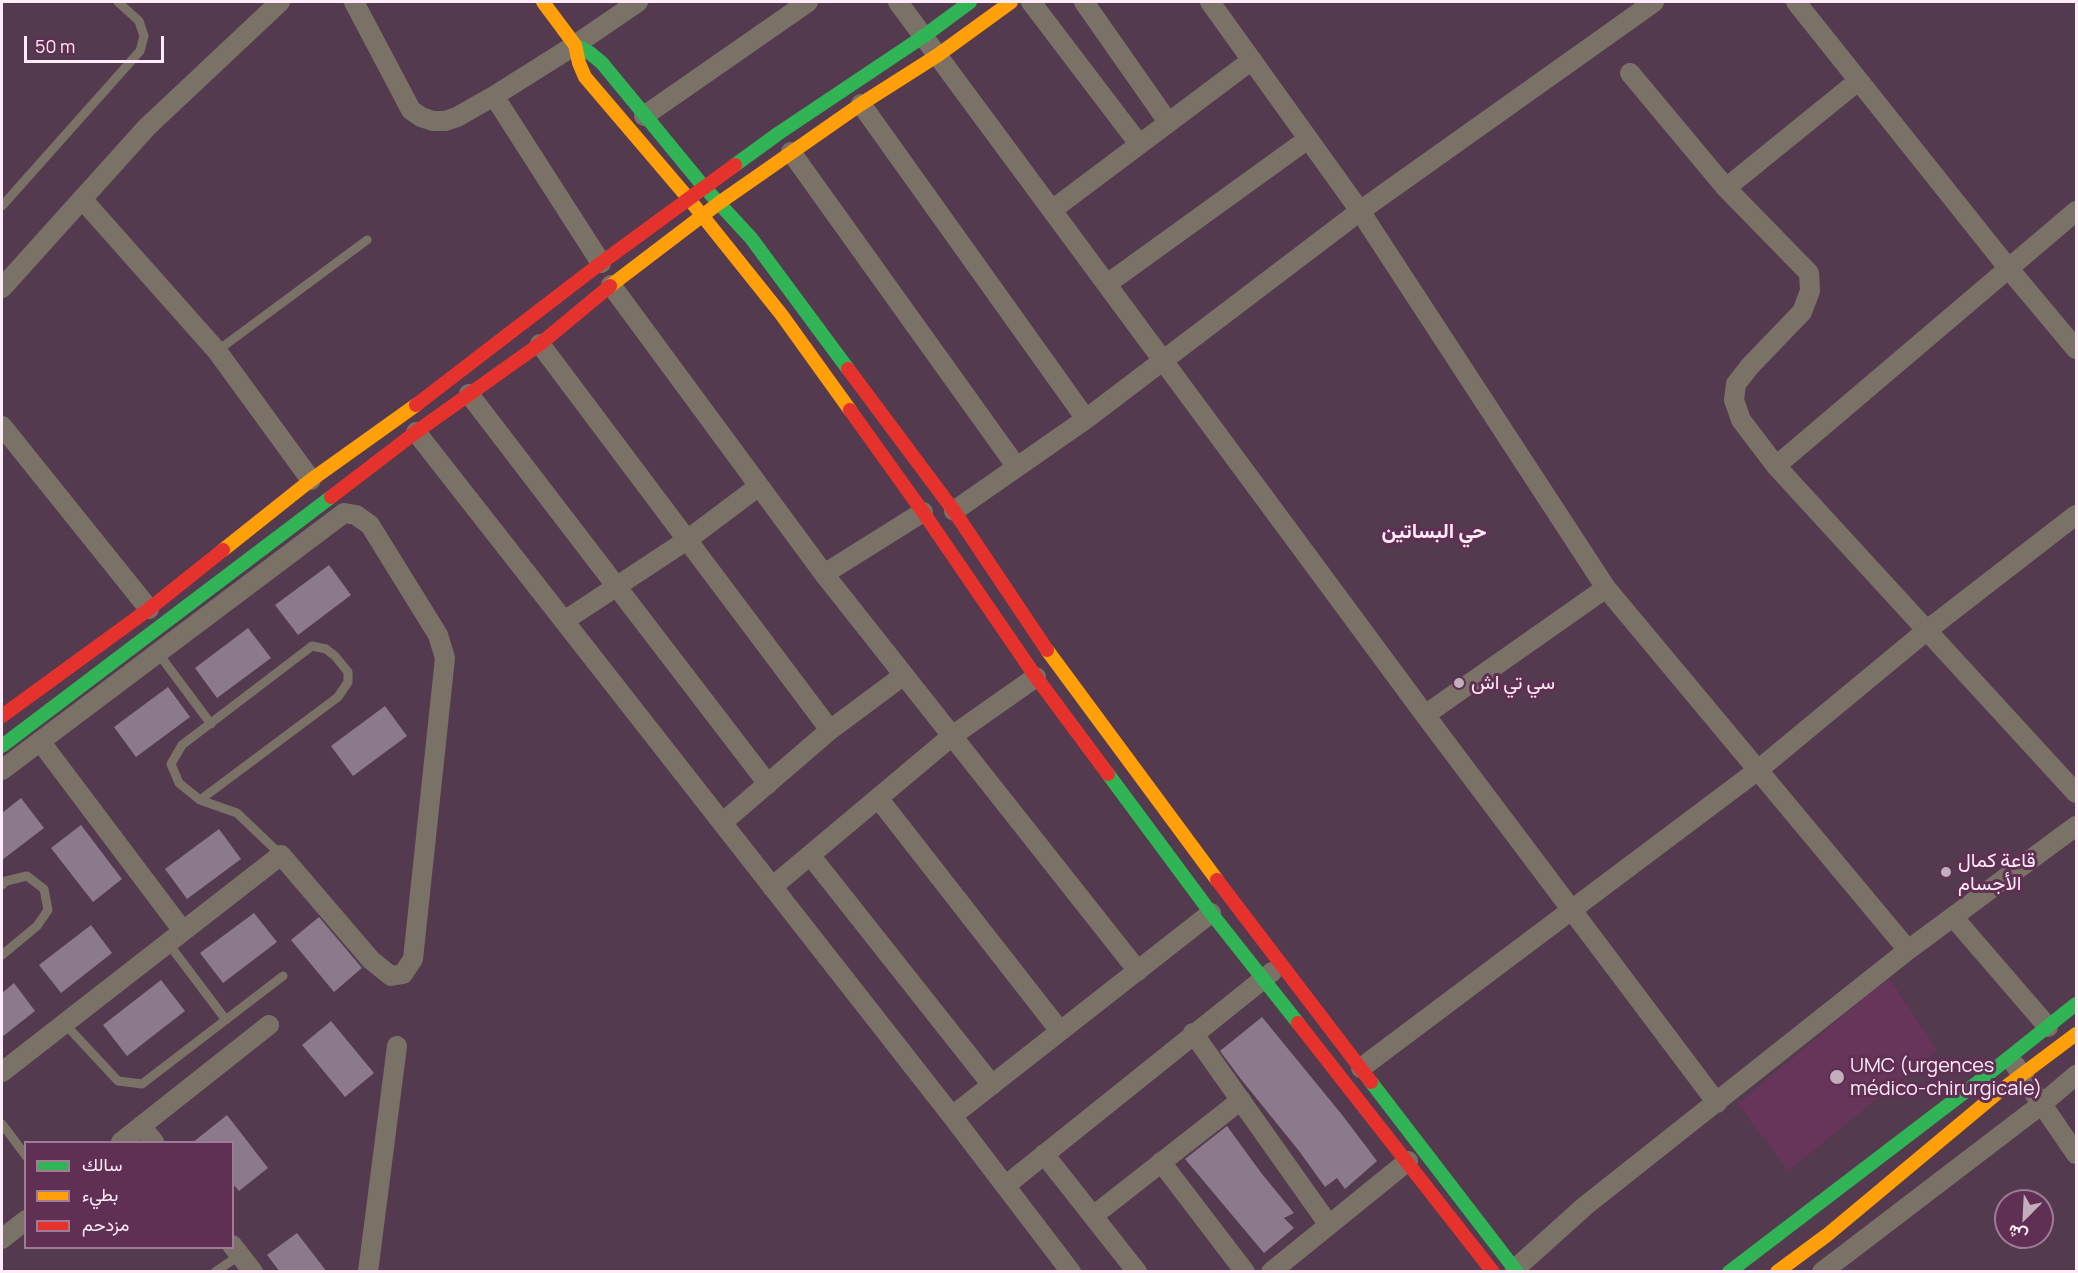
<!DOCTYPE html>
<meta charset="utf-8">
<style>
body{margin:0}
#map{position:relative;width:2078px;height:1273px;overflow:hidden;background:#543a4e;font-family:Manrope,Vazirmatn,sans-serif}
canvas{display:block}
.frame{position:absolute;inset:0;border:3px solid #ffecf8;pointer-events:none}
.legend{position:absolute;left:24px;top:1141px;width:210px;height:108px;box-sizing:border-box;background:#5f3053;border:2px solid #9f7b95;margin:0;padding:8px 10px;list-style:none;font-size:18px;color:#ffecf8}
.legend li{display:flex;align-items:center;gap:12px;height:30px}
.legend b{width:30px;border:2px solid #9f7b95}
.north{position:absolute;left:1994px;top:1189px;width:60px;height:60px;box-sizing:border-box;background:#5f3053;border:2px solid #9f7b95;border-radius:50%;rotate:204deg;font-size:16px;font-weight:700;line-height:24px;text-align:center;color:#ffecf8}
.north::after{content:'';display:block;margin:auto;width:21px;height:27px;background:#c3aebc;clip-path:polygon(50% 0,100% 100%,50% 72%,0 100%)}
.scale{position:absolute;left:24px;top:36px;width:140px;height:27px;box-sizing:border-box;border:3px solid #ffecf8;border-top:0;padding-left:8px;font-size:18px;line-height:21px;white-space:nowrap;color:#ffecf8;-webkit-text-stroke:4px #5f3053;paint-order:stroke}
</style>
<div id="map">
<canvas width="2078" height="1273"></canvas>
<div class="frame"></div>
<ul class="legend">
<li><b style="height:8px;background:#30b455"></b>سالك</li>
<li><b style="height:8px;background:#ff9f0a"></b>بطيء</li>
<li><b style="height:8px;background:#e5322d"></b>مزدحم</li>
</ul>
<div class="north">ش</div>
<div class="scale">50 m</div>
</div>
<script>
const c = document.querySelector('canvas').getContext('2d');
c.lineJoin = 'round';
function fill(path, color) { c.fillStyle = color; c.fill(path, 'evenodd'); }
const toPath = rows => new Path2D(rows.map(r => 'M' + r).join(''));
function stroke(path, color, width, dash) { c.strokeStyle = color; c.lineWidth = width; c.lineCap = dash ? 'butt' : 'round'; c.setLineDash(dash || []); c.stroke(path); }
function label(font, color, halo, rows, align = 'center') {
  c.font = font + ' Manrope,Vazirmatn,sans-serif'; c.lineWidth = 6; c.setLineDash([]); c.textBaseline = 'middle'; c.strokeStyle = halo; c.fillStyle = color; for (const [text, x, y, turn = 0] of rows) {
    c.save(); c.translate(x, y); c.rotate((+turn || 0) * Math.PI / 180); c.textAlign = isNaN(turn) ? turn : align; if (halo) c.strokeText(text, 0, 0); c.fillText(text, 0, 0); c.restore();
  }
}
const built = toPath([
 [1890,979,1937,1050,1788,1171,1738,1104,1876,988]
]);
const building = toPath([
 [329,565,351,595,298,635,275,605],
 [248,628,271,658,217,698,195,668],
 [168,687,190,717,136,757,114,727],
 [385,706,407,736,353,776,331,746],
 [21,798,44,828,2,860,2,813],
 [81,825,122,879,93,902,51,848],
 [219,829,241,859,187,899,165,869],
 [254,913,277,942,223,983,200,953],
 [319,917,362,968,334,992,291,940],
 [91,925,112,953,61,993,39,965],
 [161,980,185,1011,127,1056,103,1025],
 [14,983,35,1011,2,1037,2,993],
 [1262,1017,1343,1116,1377,1161,1345,1189,1337,1178,1325,1187,1299,1151,1240,1078,1220,1051],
 [331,1021,374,1073,345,1097,302,1045],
 [227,1115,268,1168,239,1191,232,1183,232,1143,192,1143],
 [1227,1126,1262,1174,1294,1213,1284,1218,1294,1228,1264,1253,1185,1159],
 [297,1233,327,1272,280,1272,267,1255]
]);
const lane = toPath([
 [2,206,140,51,144,36,139,21,118,2],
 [217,351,367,240],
 [158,653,211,724],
 [200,800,338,697,348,682,348,672,335,656,326,649,312,646,182,745,171,764,179,783,200,800,237,813,281,855],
 [2,885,6,881,27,876,44,889,48,910,37,926,2,955],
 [168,943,226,1020],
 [64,1023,118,1081,142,1084,283,976],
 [2,1124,26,1156],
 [215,1272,240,1255]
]);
const street = toPath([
 [354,2,411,110,421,117,433,121,445,121,457,117,494,96,575,45,638,2],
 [898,2,1425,715,1717,1103],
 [1031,2,1139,144],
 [1084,2,1168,122],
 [1210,2,1360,211,1606,588,1908,950],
 [1796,2,2009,269,2076,349],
 [1630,73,1726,188],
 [1858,81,1726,188,1809,273,1810,291,1802,312,1750,366,1736,384,1734,400,1741,420,1776,466,2076,793],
 [494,96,601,263],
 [861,104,1086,419],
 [644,116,808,2],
 [791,152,1016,466],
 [82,199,217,351,311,480],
 [1052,210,1252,60],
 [1107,284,1308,139],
 [611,285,824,574,1138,971],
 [2,288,147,127,280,2],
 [540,344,830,730],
 [469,394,768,784],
 [2,426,149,609],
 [416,432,952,1116,1071,1272],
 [1776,466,2076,211],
 [954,511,1086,419,1360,211,1654,2],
 [824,574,923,512],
 [564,621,687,540,759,486],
 [1425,715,1606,588],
 [40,741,183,931],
 [2,770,344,513,356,515,370,525,438,635,445,658,413,959,403,974,391,976,371,960,281,855,2,1072],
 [878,798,1060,1031],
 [722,823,830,730,904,675],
 [810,855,992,1085],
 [772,887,952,736,1036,677],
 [1954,918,2048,1027],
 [1193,1033,1329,1225],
 [2015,1065,2076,1154],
 [1361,1068,1758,770,1926,631,2076,515],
 [952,1116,1211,913],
 [141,1126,154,1142],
 [121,1142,269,1025],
 [1044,1154,1137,1272],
 [1161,1162,1245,1272],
 [1005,1186,1272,972],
 [1093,1216,1241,1100],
 [2,1239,26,1220],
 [232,1245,253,1272],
 [1515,1269,1585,1206,1908,950,2076,826],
 [368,1272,397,1046],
 [1271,1272,1408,1161],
 [1822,1272,2042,1104,2076,1075]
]);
const fast = toPath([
 [575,45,590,53,602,63,704,187,751,238,848,369],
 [735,165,779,133,924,36,970,2],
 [2,746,331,497],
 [1108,774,1211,913,1298,1023],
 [1371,1082,1517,1272],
 [1729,1272,1982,1079,2076,1004]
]);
const slow = toPath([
 [543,2,575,45,579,63,585,77,689,199,781,314,850,410],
 [610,286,719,203,861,104,938,55,1011,2],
 [223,550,311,480,416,405],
 [1047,650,1217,880],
 [1777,1272,1827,1235,1996,1094,2076,1034]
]);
const jam = toPath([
 [848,369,954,511,1047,650],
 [416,405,601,263,735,165],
 [850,410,923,512,1036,677,1108,774],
 [331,497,416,432,540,344,610,286],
 [2,716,149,609,223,550],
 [1217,880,1371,1082],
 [1298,1023,1493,1272]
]);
const markers = [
 [1459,683,6,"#c3aebc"],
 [1946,872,6,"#c3aebc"],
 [1837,1077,8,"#c3aebc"]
];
const poiNames = [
 ["سي تي اش",1471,683],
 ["قاعة كمال",1958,861],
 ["الأجسام",1958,884],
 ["UMC (urgences",1850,1066],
 ["médico-chirurgicale)",1850,1089]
];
const neighbourhoodNames = [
 ["حي البساتين",1434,532]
];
fill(built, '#673559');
fill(building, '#8c798c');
stroke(lane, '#7b7267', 9);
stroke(street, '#7b7267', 20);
stroke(fast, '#30b455', 14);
stroke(slow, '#ff9f0a', 14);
stroke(jam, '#e5322d', 14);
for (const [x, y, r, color] of markers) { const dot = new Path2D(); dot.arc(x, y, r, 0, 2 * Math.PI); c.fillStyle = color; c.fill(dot); stroke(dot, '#5f3053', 2); }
label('20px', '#ffecf8', '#5f3053', poiNames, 'left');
label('bold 21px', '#ffecf8', '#5f3053', neighbourhoodNames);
</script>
